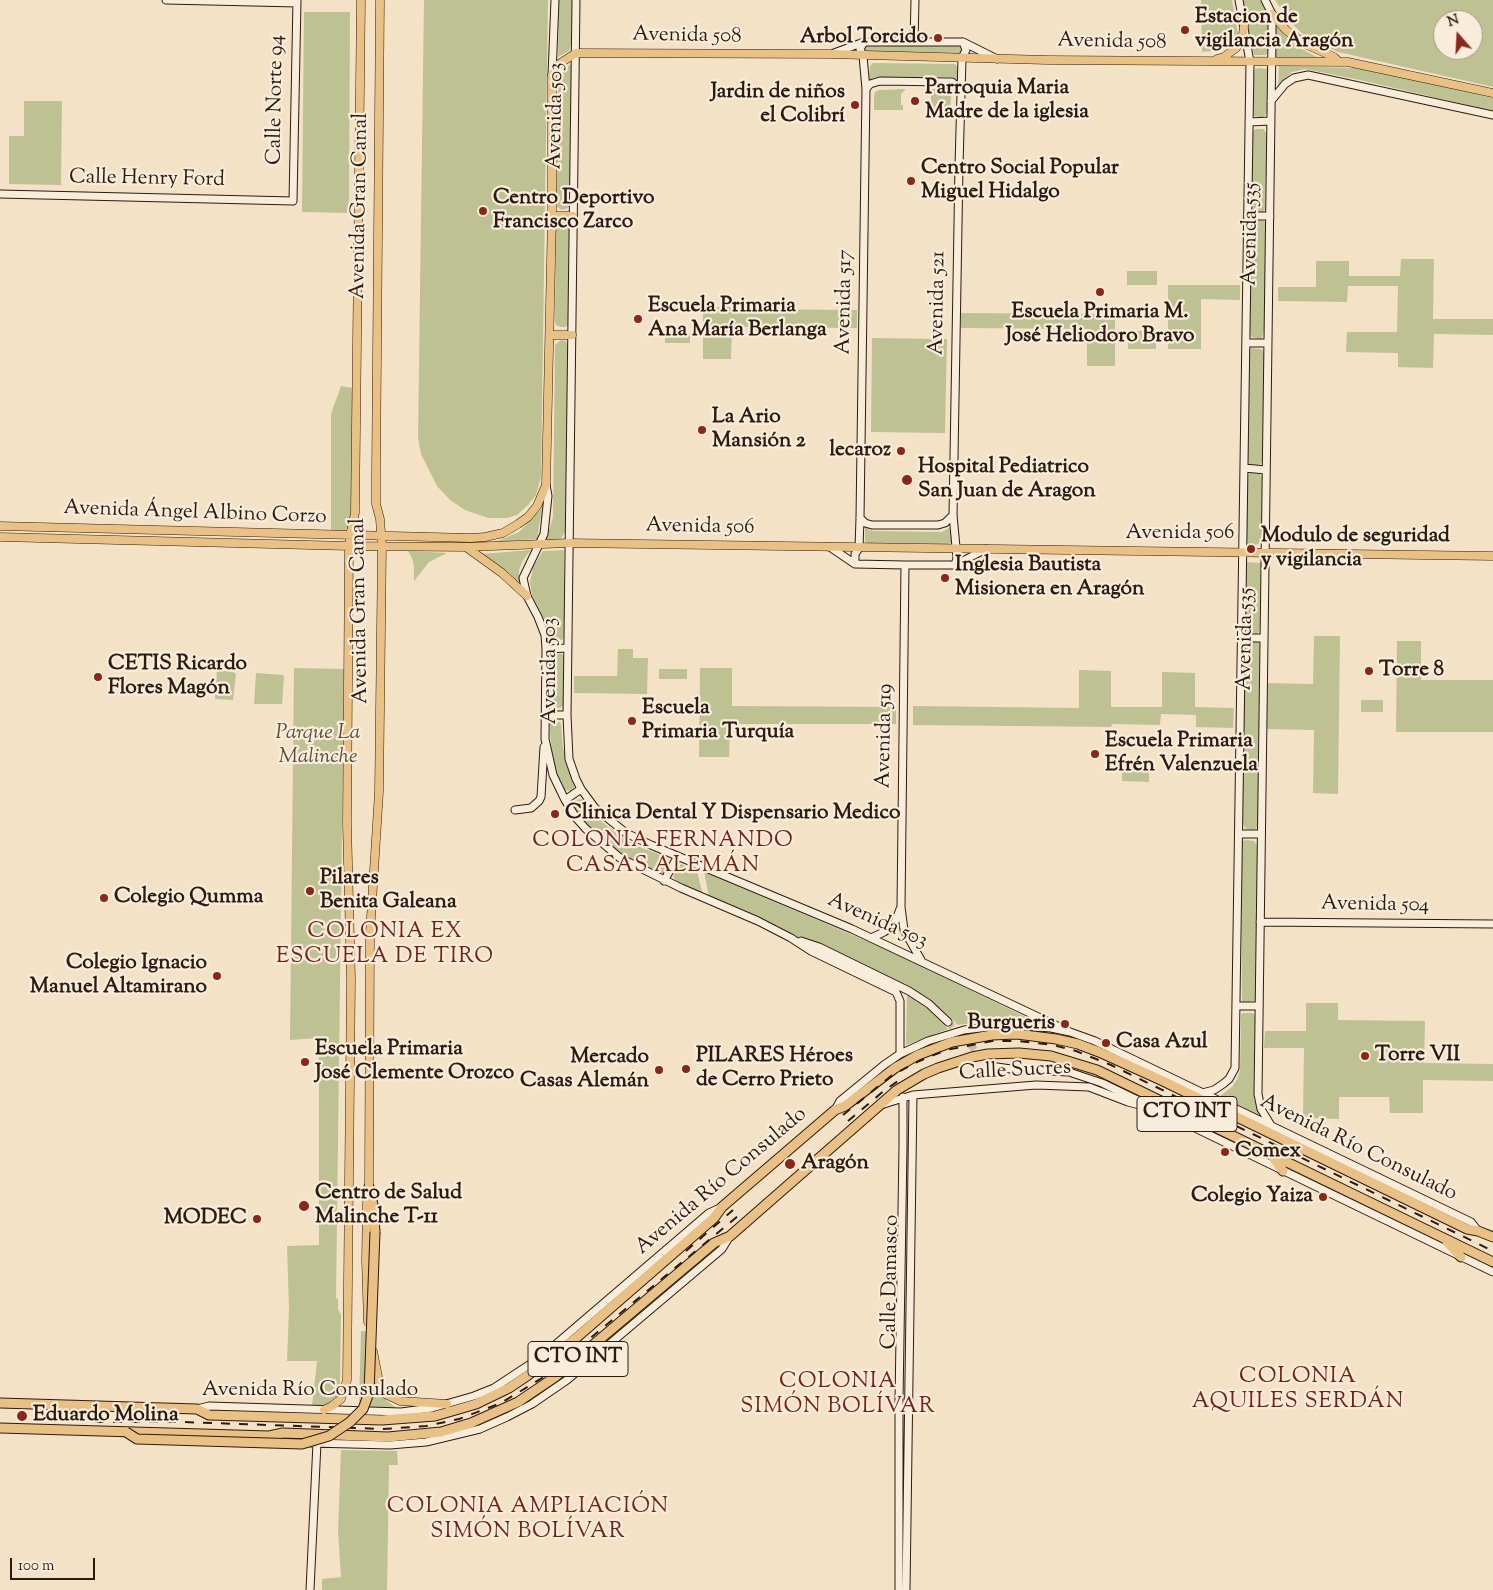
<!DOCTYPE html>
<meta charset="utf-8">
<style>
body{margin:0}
#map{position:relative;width:1493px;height:1590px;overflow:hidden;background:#f4e2c7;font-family:"Sorts Mill Goudy",serif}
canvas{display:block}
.north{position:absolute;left:1433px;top:10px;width:50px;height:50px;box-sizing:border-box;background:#f8ecdb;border:1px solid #a6988a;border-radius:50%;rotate:341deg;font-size:14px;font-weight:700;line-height:20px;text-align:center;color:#2c1b11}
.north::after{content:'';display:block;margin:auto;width:18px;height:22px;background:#8f2418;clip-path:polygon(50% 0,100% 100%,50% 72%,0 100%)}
.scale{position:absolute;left:10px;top:1558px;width:85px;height:22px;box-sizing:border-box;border:2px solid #2c1b11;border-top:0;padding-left:6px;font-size:15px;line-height:18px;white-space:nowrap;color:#2c1b11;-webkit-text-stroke:4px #f8ecdb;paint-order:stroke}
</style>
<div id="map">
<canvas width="1493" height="1590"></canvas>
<div class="north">N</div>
<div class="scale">100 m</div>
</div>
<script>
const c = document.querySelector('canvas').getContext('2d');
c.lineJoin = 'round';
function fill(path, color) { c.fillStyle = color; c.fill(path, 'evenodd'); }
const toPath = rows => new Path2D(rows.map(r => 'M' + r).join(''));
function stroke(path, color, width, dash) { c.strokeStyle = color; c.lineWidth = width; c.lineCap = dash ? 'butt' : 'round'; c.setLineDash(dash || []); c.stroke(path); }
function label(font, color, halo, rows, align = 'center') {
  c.font = font + ' "Sorts Mill Goudy",serif'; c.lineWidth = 4.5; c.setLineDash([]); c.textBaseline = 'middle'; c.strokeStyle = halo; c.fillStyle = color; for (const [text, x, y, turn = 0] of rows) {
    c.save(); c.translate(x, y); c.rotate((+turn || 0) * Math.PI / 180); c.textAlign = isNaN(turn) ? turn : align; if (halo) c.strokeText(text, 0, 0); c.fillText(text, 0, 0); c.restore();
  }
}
const green = toPath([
 [424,0,548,0,541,477,536,495,528,505,517,515,507,518,488,518,465,510,450,500,437,486,421,454,418,438],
 [559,0,572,0,571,45,569,51,558,57],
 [1201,0,1232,0,1238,34,1236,39,1227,47,1213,51,1202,52],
 [1243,0,1263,0,1270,14,1268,48,1268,53,1266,55,1254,55],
 [1275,0,1493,0,1493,87,1338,52,1318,43,1305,36,1290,22],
 [1443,20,1473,20,1473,50,1443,50],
 [304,12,350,12,349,213,302,212],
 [1276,21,1296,46,1317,57,1276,57],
 [866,44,960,46,965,48,963,53,865,52,863,46],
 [873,63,955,64,958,68,958,81,952,77,876,77,869,80,870,66],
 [570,64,573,67,570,205,568,208,562,210,557,207,556,198,558,88,559,77],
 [1279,66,1357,68,1368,69,1493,98,1493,111,1360,80,1305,69,1292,72,1278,86],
 [1259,68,1267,69,1268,71,1268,111,1263,118,1254,116,1254,74,1255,69],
 [906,89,901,94,901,105,903,105,903,110,874,110,874,96,875,92,879,90],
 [927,89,945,89,949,91,951,95,950,116,931,116,931,95,927,92],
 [24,101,62,101,61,185,9,184,9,136,24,136],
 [1255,129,1263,129,1267,134,1265,208,1264,212,1261,213,1254,213,1251,208,1251,135],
 [1254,221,1264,221,1266,224,1264,330,1262,338,1260,339,1251,337,1250,332,1251,226],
 [563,222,567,224,569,229,568,325,565,327,561,327,556,325,555,321,556,228],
 [1401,259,1434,259,1433,319,1493,319,1493,335,1434,334,1433,368,1398,367,1398,353,1346,352,1347,332,1397,332,1398,286,1348,286,1347,302,1278,301,1278,287,1316,287,1316,261,1349,261,1349,276,1400,276],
 [1127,271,1157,271,1157,285,1127,285],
 [1168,285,1240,285,1240,300,1201,299,1201,349,1168,349],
 [730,307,731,309,857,310,857,328,732,327,731,359,703,359,703,308],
 [961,313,1115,314,1115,366,1087,366,1087,329,961,328],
 [1128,331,1156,331,1156,349,1128,349],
 [690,333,690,343,665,343,665,334],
 [872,338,947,339,945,433,871,432],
 [561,340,566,341,568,345,565,532,561,538,555,541,547,541,545,537,550,528,553,516,555,345],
 [1251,348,1260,349,1263,350,1264,354,1262,462,1259,466,1251,466,1249,464,1248,461,1249,351],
 [341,386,353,388,351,518,348,528,344,531,331,532,331,414],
 [1250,473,1260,474,1262,477,1261,534,1260,542,1258,544,1253,546,1249,545,1246,542,1247,476],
 [542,508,537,539,495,542,519,532],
 [865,525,869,530,874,531,942,532,951,527,952,542,948,544,867,543,865,541],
 [531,550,523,560,519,570,519,584,509,573,481,554],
 [564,550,564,635,563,639,557,642,552,641,548,634,545,621,532,595,530,582,533,567,543,551],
 [408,551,447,553,429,562,414,581,414,566,412,558],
 [1245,562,1261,563,1260,625,1259,632,1256,634,1249,634,1245,632],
 [1314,636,1340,636,1338,794,1313,793,1314,730,1263,729,1263,683,1313,684],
 [1397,641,1421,641,1421,680,1493,680,1493,732,1396,732],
 [1246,642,1258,642,1260,645,1258,821,1257,827,1254,830,1246,829,1242,823,1240,729,1244,645],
 [618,649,633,649,633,658,648,658,647,694,574,693,574,676,617,676],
 [552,654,562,654,564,657,563,706,560,708,553,707,549,701,550,657],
 [294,668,344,669,336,1298,338,1299,338,1309,341,1315,340,1383,337,1404,312,1406,317,1361,287,1361,289,1309,287,1246,319,1245,319,1038,290,1040],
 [700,668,732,668,732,706,896,707,896,724,730,724,729,757,699,757],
 [659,669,687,669,687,679,659,679],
 [217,670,233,672,236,674,233,700,215,699],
 [1079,670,1111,671,1111,707,1162,707,1162,672,1195,673,1195,707,1234,708,1233,728,1196,727,1196,715,1161,714,1160,725,1112,724,1111,727,913,725,913,706,1079,708],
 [256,673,283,675,284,678,282,704,254,704],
 [1361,700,1383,700,1383,712,1361,712],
 [554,721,559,722,561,724,563,748,574,785,574,788,570,791,564,790,561,785,552,756,550,731,550,723],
 [660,727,689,728,689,737,660,737],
 [1122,768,1149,768,1149,782,1122,781],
 [582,799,602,822,619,835,637,846,666,857,669,863,663,874,660,875,628,859,597,837,578,816,574,808,573,805,576,800],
 [1246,840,1254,841,1258,847,1255,1001,1242,1003,1241,845,1243,841],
 [681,864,697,871,703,895,675,880,673,876],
 [704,872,883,948,1036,1022,993,1020,958,1025,932,1001,912,989,709,897],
 [907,995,928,1009,948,1029,906,1045],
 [1306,1003,1338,1003,1338,1020,1425,1021,1424,1063,1493,1064,1493,1081,1423,1080,1423,1113,1390,1113,1389,1097,1339,1097,1339,1119,1303,1118,1304,1048,1264,1048,1265,1031,1306,1031],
 [1243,1013,1253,1013,1255,1015,1254,1099,1260,1117,1220,1096,1232,1087,1237,1079,1240,1070,1241,1015],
 [361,1331,366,1331,378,1389,386,1400,396,1408,359,1407],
 [341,1450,397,1451,398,1465,389,1465,387,1590,322,1590,322,1579,341,1577,338,1531]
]);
const secondaryTunnel = toPath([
 [948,1022,979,1054,997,1067]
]);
const secondary = toPath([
 [166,0,297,3],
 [576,0,567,715,569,759,576,779,581,789,595,808,626,833,651,845,852,929,1070,1032],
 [1265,0,1272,14,1272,38,1258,1094,1261,1109,1272,1127],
 [914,42,915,0],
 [834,53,864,42,963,42,997,59],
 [552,75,555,0],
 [866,89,870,84,880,81,947,82,952,82,961,89],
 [1271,101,1285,84,1294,78,1308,75,1493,115],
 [1249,122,1271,121],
 [0,194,293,201,297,0],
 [1248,216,1270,216],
 [1246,343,1268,343],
 [1244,468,1266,470],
 [546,485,548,496,544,534,523,578,527,596,538,617,545,635,546,649,545,739,553,775,565,800,577,819,586,829,620,858,681,888,758,921,791,938,811,951,896,992,900,1001,900,1054],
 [860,518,865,523,872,525,938,525,945,523,953,515],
 [830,547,855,564,905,565,955,565,986,549],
 [855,564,855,554,859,548,860,518,866,89,863,56,860,49,864,42],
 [905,565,901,907,904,930,921,960],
 [955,565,957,558,953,515,959,166,962,58,966,50,963,42],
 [1241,638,1264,638],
 [546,649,568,648],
 [546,715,567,715],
 [565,800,581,789],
 [515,810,531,808,539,801,541,797,544,747],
 [1239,834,1261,834],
 [664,881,678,856],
 [1260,922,1493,924],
 [871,938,884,932,894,925,900,909],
 [801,941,819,947,909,991,929,1004,948,1022],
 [1236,1006,1259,1006],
 [997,1067,1011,1069,1069,1072,1102,1083,1493,1272],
 [1202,1093,1214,1090,1223,1084,1229,1079,1235,1068,1250,62,1239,0],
 [884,1104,913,1095,1036,1085,1089,1087,1128,1102,1147,1107],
 [835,1110,840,1101,884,1065,900,1054,928,1041,964,1030,988,1027,1013,1025,1051,1028,1070,1032,1095,1041,1471,1222,1478,1231],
 [197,1409,209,1406,401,1412,432,1408,474,1396,494,1388,541,1357,709,1213,722,1207],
 [311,1443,390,1445,426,1442,480,1429,507,1417,532,1404,567,1380,722,1249,730,1236],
 [310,1590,317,1443],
 [899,1590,899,1401,903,1146,903,1097],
 [906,1590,913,1095]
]);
const primary = toPath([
 [1272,14,1286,30,1305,44,1334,57,1339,62],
 [1217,59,1224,57,1236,48,1243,35,1244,25],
 [552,216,573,216],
 [550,335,572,335],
 [0,526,471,538,485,537,503,533,518,524,528,517,537,506,546,485,552,216,552,75,559,64,576,53,830,54,1047,60,1348,62,1493,93],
 [0,537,349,546,466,547,569,543,1493,556],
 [466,547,502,573,527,596],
 [368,1322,366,1260,367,1203,369,1187,370,933,379,792,382,546,380,519,376,504,376,473,380,0],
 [373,1351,380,1387,385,1394,400,1401,447,1404],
 [324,1410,332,1406,341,1399,347,1380,351,979,347,824,349,546,350,536,355,513,361,0]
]);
const highway = toPath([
 [1272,1156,1283,1171],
 [369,1187,373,1205,375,1232],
 [1447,1242,1461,1257],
 [0,1403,197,1409,209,1415,382,1420,435,1416,476,1404,509,1388,527,1376,576,1338,714,1218,722,1207,835,1110,845,1106,895,1068,918,1055,952,1042,992,1035,1017,1034,1056,1039,1078,1044,1099,1052,1163,1081,1467,1229,1478,1231,1493,1237],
 [0,1428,269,1436,283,1433,388,1437,441,1432,471,1423,518,1402,555,1377,714,1243,730,1236,897,1090,924,1074,938,1068,972,1057,988,1054,1019,1053,1051,1056,1097,1070,1493,1262]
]);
const rail = toPath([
 [843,1115,891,1076,917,1062,946,1050,992,1041,1019,1041,1053,1045,1076,1051,1111,1065,1493,1251],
 [848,1121,885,1090,901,1079],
 [686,1251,733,1210],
 [95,1422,183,1422,383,1429,426,1426,459,1419,501,1403,542,1378,738,1216]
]);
const highwayBridge = toPath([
 [126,1432,137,1439,302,1444,329,1436,350,1422,363,1409,369,1393,375,1232]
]);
const markers = [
 [1185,30,5,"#8f2418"],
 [938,38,5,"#8f2418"],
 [915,101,5,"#8f2418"],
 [855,105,5,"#8f2418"],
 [911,181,5,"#8f2418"],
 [483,211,5,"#8f2418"],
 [1100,292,5,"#8f2418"],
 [638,319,5,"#8f2418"],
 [702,430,5,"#8f2418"],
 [901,451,5,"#8f2418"],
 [907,480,6,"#8f2418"],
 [1251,549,5,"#8f2418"],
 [945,578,5,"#8f2418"],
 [1369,671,5,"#8f2418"],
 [98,677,5,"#8f2418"],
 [632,721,5,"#8f2418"],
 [1095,754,5,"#8f2418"],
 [555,814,5,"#8f2418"],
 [310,891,5,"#8f2418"],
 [104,898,5,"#8f2418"],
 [217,976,5,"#8f2418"],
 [1065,1024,5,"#8f2418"],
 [1106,1043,5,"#8f2418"],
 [1365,1056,5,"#8f2418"],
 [305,1062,5,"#8f2418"],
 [686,1069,5,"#8f2418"],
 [659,1070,5,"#8f2418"],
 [1225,1152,5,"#8f2418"],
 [790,1164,6,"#8f2418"],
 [1323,1197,5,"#8f2418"],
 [304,1206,6,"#8f2418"],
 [257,1219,5,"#8f2418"],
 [22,1416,6,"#8f2418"]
];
const shields = [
 [1187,1114,100],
 [578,1359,100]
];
const shieldNames = [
 ["CTO INT",1187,1114],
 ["CTO INT",578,1359]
];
const poiNames = [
 ["Estacion de",1195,18],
 ["vigilancia Aragón",1195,42],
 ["Arbol Torcido",928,38,"right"],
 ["Parroquia Maria",925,89],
 ["Madre de la iglesia",925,113],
 ["Jardin de niños",845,93,"right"],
 ["el Colibrí",845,117,"right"],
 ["Centro Social Popular",921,169],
 ["Miguel Hidalgo",921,193],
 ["Centro Deportivo",493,199],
 ["Francisco Zarco",493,223],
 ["Escuela Primaria",648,307],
 ["Ana María Berlanga",648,331],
 ["Escuela Primaria M.",1100,313,"center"],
 ["José Heliodoro Bravo",1100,337,"center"],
 ["La Ario",712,418],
 ["Mansión 2",712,442],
 ["lecaroz",891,451,"right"],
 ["Hospital Pediatrico",918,468],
 ["San Juan de Aragon",918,492],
 ["Modulo de seguridad",1261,537],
 ["y vigilancia",1261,561],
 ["Inglesia Bautista",955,566],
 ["Misionera en Aragón",955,590],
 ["CETIS Ricardo",108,665],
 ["Flores Magón",108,689],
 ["Torre 8",1379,671],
 ["Escuela",642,709],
 ["Primaria Turquía",642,733],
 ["Escuela Primaria",1105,742],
 ["Efrén Valenzuela",1105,766],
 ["Clinica Dental Y Dispensario Medico",565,814],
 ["Pilares",320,879],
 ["Benita Galeana",320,903],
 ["Colegio Qumma",114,898],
 ["Colegio Ignacio",207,964,"right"],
 ["Manuel Altamirano",207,988,"right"],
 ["Burgueris",1055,1024,"right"],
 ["Casa Azul",1116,1043],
 ["Escuela Primaria",315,1050],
 ["José Clemente Orozco",315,1074],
 ["Torre VII",1375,1056],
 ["PILARES Héroes",696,1057],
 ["de Cerro Prieto",696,1081],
 ["Mercado",649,1058,"right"],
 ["Casas Alemán",649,1082,"right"],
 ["Comex",1235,1152],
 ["Aragón",801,1164],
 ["Centro de Salud",315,1194],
 ["Malinche T-11",315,1218],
 ["Colegio Yaiza",1313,1197,"right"],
 ["MODEC",247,1219,"right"],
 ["Eduardo Molina",33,1416]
];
const streetNames = [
 ["Avenida 508",687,37,1],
 ["Avenida 508",1112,43,1],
 ["Calle Norte 94",277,100,-89],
 ["Avenida 503",557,116,-89],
 ["Calle Henry Ford",147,180,1],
 ["Avenida Gran Canal",361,206,-89],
 ["Avenida 535",1252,234,-89],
 ["Avenida 517",846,302,-89],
 ["Avenida 521",939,303,-89],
 ["Avenida Ángel Albino Corzo",195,514,2],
 ["Avenida 506",700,528,1],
 ["Avenida 506",1180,534],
 ["Avenida Gran Canal",361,611,-91],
 ["Avenida 535",1247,639,-89],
 ["Avenida 503",551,671,-90],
 ["Avenida 519",886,736,-89],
 ["Avenida 504",1375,906,1],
 ["Avenida 503",877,922,24],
 ["Calle Sucres",1015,1072,-3],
 ["Avenida Río Consulado",1358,1149,26],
 ["Avenida Río Consulado",722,1182,-40],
 ["Calle Damasco",892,1282,-89],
 ["Avenida Río Consulado",310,1391]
];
const parkNames = [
 ["Parque La",318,734],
 ["Malinche",318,758]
];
const neighbourhoodNames = [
 ["COLONIA FERNANDO",663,842],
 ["CASAS ALEMÁN",663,867],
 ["COLONIA EX",385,933],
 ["ESCUELA DE TIRO",385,958],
 ["COLONIA",1298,1378],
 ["AQUILES SERDÁN",1298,1403],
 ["COLONIA",838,1383],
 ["SIMÓN BOLÍVAR",838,1408],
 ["COLONIA AMPLIACIÓN",528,1508],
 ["SIMÓN BOLÍVAR",528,1533]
];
fill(green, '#bec293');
stroke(secondaryTunnel, '#ccbaa3', 7, [7, 3.5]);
stroke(secondary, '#2c1b11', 9);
stroke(primary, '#2c1b11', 9);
stroke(highway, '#2c1b11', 11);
stroke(secondary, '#f8ecdb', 7);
stroke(primary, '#eac184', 8);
stroke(highway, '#eac184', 9);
stroke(rail, '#2c1b11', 2, [9, 9]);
stroke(highwayBridge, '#2c1b11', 11, []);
stroke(highwayBridge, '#eac184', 9);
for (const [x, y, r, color] of markers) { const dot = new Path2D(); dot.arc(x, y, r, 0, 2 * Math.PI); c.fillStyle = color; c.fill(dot); stroke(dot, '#f8ecdb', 2); }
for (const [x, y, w] of shields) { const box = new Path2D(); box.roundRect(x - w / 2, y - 17.5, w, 35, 4); c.fillStyle = '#f8ecdb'; c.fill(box); stroke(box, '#2c1b11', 1); }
label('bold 20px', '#2c1b11', null, shieldNames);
label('bold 21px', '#2c1b11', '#f8ecdb', poiNames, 'left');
label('21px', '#2c1b11', '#f8ecdb', streetNames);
label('italic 21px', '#584d38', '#f8ecdb', parkNames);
c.letterSpacing = '1px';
label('22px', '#7a1f14', '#f8ecdb', neighbourhoodNames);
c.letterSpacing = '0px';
</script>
